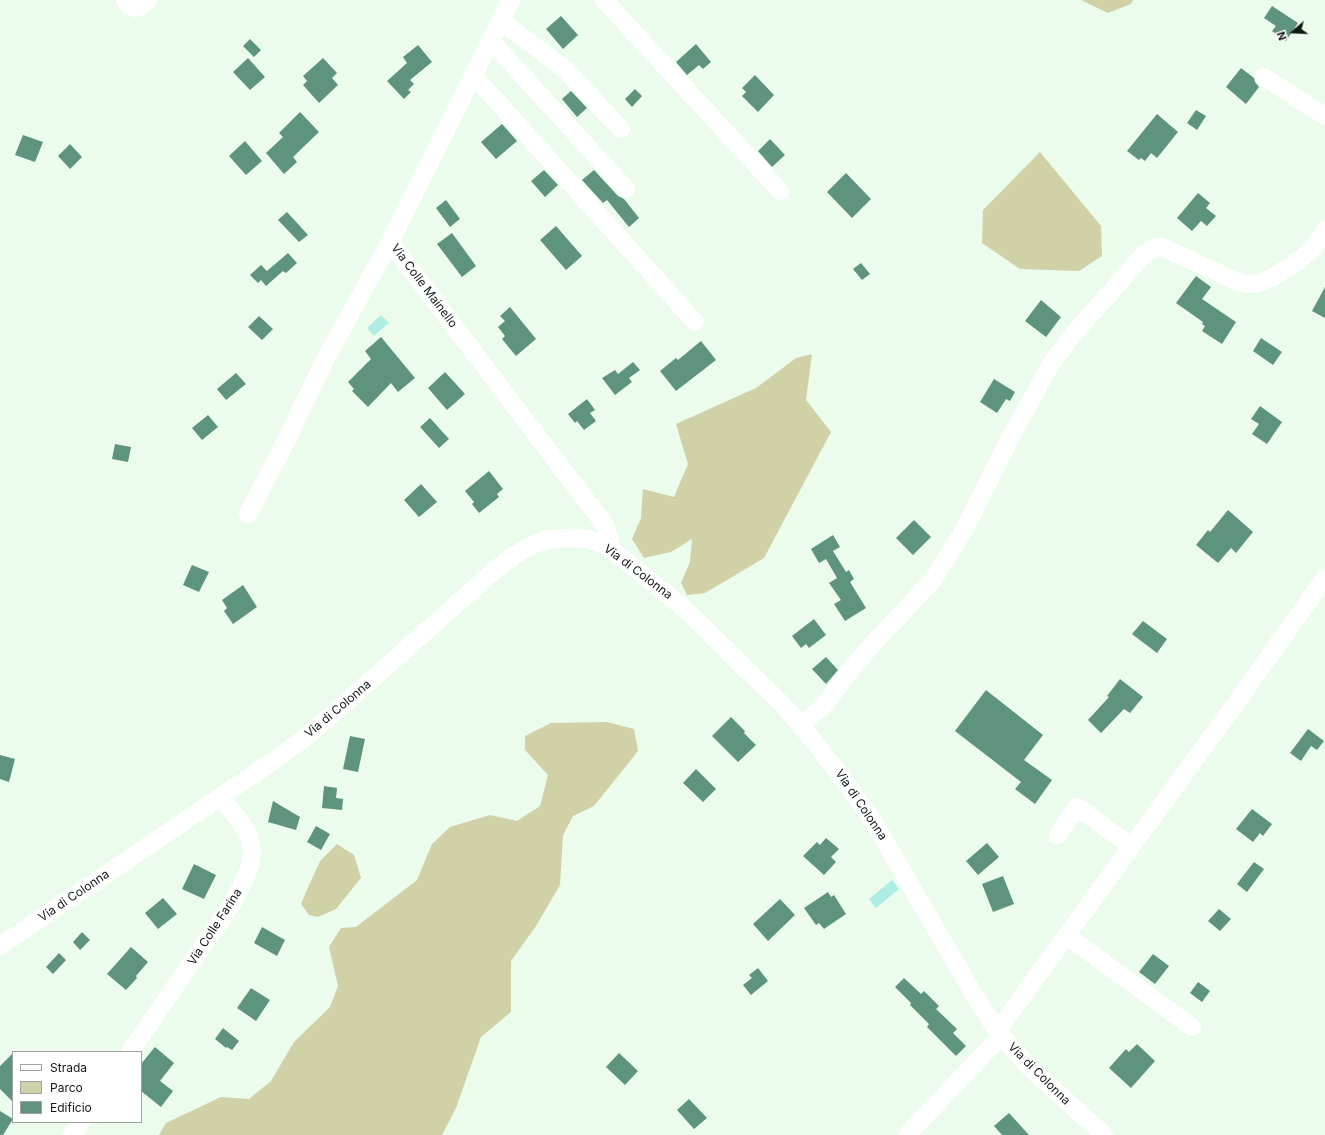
<!DOCTYPE html>
<style>
body{margin:0}
#map{position:relative;width:1325px;height:1135px;overflow:hidden;background:#ebfcec;font-family:Inter,sans-serif}
canvas{display:block}
.legend{position:absolute;left:12px;top:1051px;width:130px;height:72px;box-sizing:border-box;background:#fff;border:1px solid #a0a3a1;margin:0;padding:5px 7px;list-style:none;font-size:12px;color:#121813}
.legend li{display:flex;align-items:center;gap:8px;height:20px}
.legend b{width:20px;border:1px solid #a0a3a1}
.north{position:absolute;left:1273px;top:12px;width:40px;height:40px;-webkit-text-stroke:3px #fff;paint-order:stroke;rotate:251deg;font-size:11px;font-weight:700;line-height:16px;text-align:center;color:#121813}
.north::after{content:'';display:block;margin:auto;width:14px;height:18px;background:#121813;clip-path:polygon(50% 0,100% 100%,50% 72%,0 100%)}
</style>
<div id="map">
<canvas width="1325" height="1135"></canvas>
<ul class="legend">
<li><b style="height:5px;background:#fff"></b>Strada</li>
<li><b style="height:11px;background:#d0d1a7"></b>Parco</li>
<li><b style="height:11px;background:#5e937d"></b>Edificio</li>
</ul>
<div class="north">N</div>
</div>
<script>
const c = document.querySelector('canvas').getContext('2d');
c.lineJoin = 'round';
function fill(path, color) { c.fillStyle = color; c.fill(path, 'evenodd'); }
const toPath = rows => new Path2D(rows.map(r => 'M' + r).join(''));
function stroke(path, color, width, dash) { c.strokeStyle = color; c.lineWidth = width; c.lineCap = dash ? 'butt' : 'round'; c.setLineDash(dash || []); c.stroke(path); }
function label(font, color, halo, rows, align = 'center') {
  c.font = font + ' Inter,sans-serif'; c.lineWidth = 3; c.setLineDash([]); c.textBaseline = 'middle'; c.strokeStyle = halo; c.fillStyle = color; for (const [text, x, y, turn = 0] of rows) {
    c.save(); c.translate(x, y); c.rotate((+turn || 0) * Math.PI / 180); c.textAlign = isNaN(turn) ? turn : align; if (halo) c.strokeText(text, 0, 0); c.fillText(text, 0, 0); c.restore();
  }
}
const green = toPath([
 [1081,0,1133,0,1131,4,1108,13],
 [1040,152,1101,226,1102,256,1079,271,1020,269,982,243,983,210],
 [812,354,806,400,831,432,764,558,705,593,687,595,681,583,690,562,692,539,671,552,644,558,632,539,641,518,643,489,674,497,688,464,676,424,756,388,796,358],
 [607,722,634,729,638,751,594,806,573,816,563,835,560,885,536,926,511,961,511,1012,481,1037,456,1108,442,1135,159,1135,166,1123,221,1097,249,1099,271,1081,294,1042,330,1007,338,986,329,947,341,928,356,927,417,880,432,844,450,827,490,815,517,821,540,806,548,775,525,750,525,736,551,723],
 [337,844,354,855,361,878,336,909,318,917,309,915,301,904,306,892,320,861]
]);
const water = toPath([
 [381,315,389,323,374,336,367,328],
 [892,880,899,889,876,908,869,899]
]);
const building = toPath([
 [1272,6,1298,23,1286,41,1272,31,1276,26,1264,18],
 [561,16,578,35,563,49,546,29],
 [250,39,261,50,254,57,243,46],
 [696,44,711,62,703,69,699,65,687,75,676,62],
 [418,45,432,62,410,80,414,84,408,90,411,92,404,99,387,81,407,63,403,57],
 [248,58,265,77,250,90,233,72],
 [323,58,337,73,332,78,338,85,319,103,303,85,307,81,303,76],
 [1241,68,1254,78,1255,82,1259,87,1246,104,1226,87],
 [755,75,774,95,758,112,742,96,746,92,742,88],
 [635,89,642,96,632,107,625,99],
 [571,91,587,108,577,117,562,99],
 [1196,110,1206,116,1197,130,1187,123],
 [300,112,319,132,293,157,297,162,284,174,266,153,283,137,279,133],
 [1157,114,1178,132,1157,158,1151,153,1145,161,1141,158,1139,160,1127,151],
 [502,124,517,141,496,159,481,142],
 [23,135,43,142,35,162,15,155],
 [770,139,785,155,772,167,758,151],
 [245,141,262,161,246,175,229,156],
 [70,144,82,157,70,169,58,156],
 [544,170,558,185,545,197,531,181],
 [594,170,618,196,624,199,639,218,629,227,607,200,603,203,582,180],
 [846,173,871,199,852,218,827,192],
 [1198,193,1210,203,1206,208,1216,216,1207,226,1201,221,1192,231,1177,218],
 [446,200,460,219,450,227,436,208],
 [287,212,308,235,299,242,278,220],
 [556,226,582,256,566,270,540,240],
 [452,233,476,266,462,277,437,244],
 [288,253,297,263,286,273,283,271,266,286,261,280,258,283,250,275,261,265,267,271],
 [861,263,870,274,862,280,853,269],
 [1196,276,1211,287,1202,299,1236,322,1222,344,1202,331,1205,326,1202,324,1203,322,1176,303],
 [1325,287,1325,318,1312,311],
 [1041,300,1061,317,1046,337,1025,321],
 [510,307,536,339,516,356,502,339,505,336,498,327,505,321,500,316],
 [259,316,273,329,262,340,248,327],
 [381,337,415,378,398,392,391,383,368,407,352,391,354,389,348,382,371,359,365,351],
 [1261,338,1282,352,1273,365,1253,351],
 [701,341,716,360,676,391,660,371,676,358,678,360],
 [633,362,640,370,629,378,632,382,615,395,602,378,615,370,618,374],
 [445,372,465,394,447,410,428,388],
 [236,373,246,384,226,400,217,389],
 [994,379,1015,392,1010,401,1006,399,997,413,980,402],
 [587,399,595,410,590,413,596,421,584,430,577,421,575,423,568,414],
 [1260,406,1282,422,1267,444,1252,434,1259,424,1251,419],
 [208,415,218,427,202,440,192,428],
 [430,418,449,439,439,448,420,427],
 [115,444,131,447,128,462,112,459],
 [489,471,503,489,497,494,499,497,479,513,472,504,474,502,465,491],
 [421,484,437,502,419,517,404,500],
 [1228,510,1253,532,1236,553,1231,548,1218,563,1196,545,1208,530,1210,532],
 [914,520,931,537,913,555,896,538],
 [833,535,840,547,833,551,846,572,849,570,854,579,850,582,866,608,845,621,834,604,841,600,829,583,837,578,826,559,819,563,811,549],
 [192,565,209,572,199,592,183,585],
 [243,585,257,607,233,624,224,611,227,608,222,600],
 [814,619,826,635,809,648,806,644,801,648,792,636],
 [1143,621,1167,639,1157,653,1132,634],
 [826,657,838,670,826,684,812,669],
 [1120,679,1143,697,1130,713,1124,709,1101,733,1088,720,1109,697,1107,696],
 [986,690,1043,735,1024,760,1052,780,1035,804,1015,789,1021,782,955,731],
 [731,717,745,731,744,733,756,745,738,762,712,736],
 [1308,729,1324,741,1317,750,1311,746,1301,761,1290,753],
 [350,736,365,739,358,772,343,769],
 [0,755,15,759,9,782,0,779],
 [696,769,716,789,703,802,683,783],
 [324,786,337,788,336,798,343,799,342,810,322,808],
 [273,801,300,817,296,830,268,822],
 [1252,809,1272,824,1263,836,1260,833,1253,842,1236,829],
 [316,826,330,834,321,850,307,842],
 [826,838,839,849,831,857,836,862,824,875,803,856,817,842,820,845],
 [987,843,999,857,978,875,966,861],
 [1254,862,1264,869,1247,892,1237,884],
 [194,864,216,875,204,899,182,889],
 [1003,876,1014,904,993,912,982,884],
 [828,892,831,897,834,895,846,914,824,929,819,923,816,925,804,908],
 [163,898,177,914,158,929,145,913],
 [780,899,795,915,768,941,753,924],
 [1219,909,1231,919,1220,931,1208,921],
 [262,927,285,940,277,956,254,943],
 [82,932,90,940,80,950,73,942],
 [131,947,148,962,136,976,137,978,126,990,107,974],
 [59,953,66,960,53,974,46,967],
 [1153,954,1169,966,1155,984,1139,972],
 [758,968,768,981,751,995,743,985,752,978,749,975],
 [904,978,921,994,924,991,939,1006,936,1009,957,1029,953,1033,966,1046,956,1056,927,1027,929,1024,910,1005,911,1003,895,987],
 [1198,982,1210,991,1202,1002,1190,993],
 [251,988,270,1000,256,1021,237,1008],
 [223,1028,239,1041,232,1050,227,1047,226,1048,215,1039],
 [1137,1044,1155,1061,1131,1088,1109,1068,1126,1049,1129,1052],
 [155,1047,174,1063,160,1081,173,1091,161,1107,141,1091,141,1064],
 [13,1053,13,1102,0,1089,0,1066],
 [619,1053,638,1071,625,1085,606,1067],
 [689,1099,707,1118,694,1129,677,1110],
 [0,1111,13,1119,3,1135,0,1135],
 [1009,1113,1029,1135,1002,1135,994,1126]
]);
const minor = toPath([
 [125,0,129,6,135,8,142,6,148,0],
 [511,0,390,242,605,525,610,540,611,549],
 [604,0,780,191],
 [501,21,565,69,621,129],
 [491,41,626,189],
 [474,76,695,322],
 [1264,77,1325,116],
 [248,514,283,447,326,358,390,242],
 [801,726,826,703,852,668,871,646,933,580,965,528,1010,438,1051,364,1071,337,1144,254,1156,247,1162,247,1236,281,1246,284,1252,284,1259,283,1271,278,1300,260,1315,246,1325,230],
 [1058,835,1077,807,1131,846],
 [1067,936,1192,1027],
 [0,946,266,766,302,740,334,713,495,570,512,557,530,546,546,540,566,538,588,539,601,544,611,549,685,609,783,705,809,735,845,781,876,826,976,998,997,1031,1031,1069,1104,1135],
 [997,1031,1236,703,1325,578],
 [130,1052,232,904,246,877,250,865,252,853,249,835,239,820,220,797],
 [72,1135,81,1122],
 [907,1135,1001,1036]
]);
const streetNames = [
 ["Via Colle Mainello",424,286,53],
 ["Via di Colonna",638,572,37],
 ["Via di Colonna",338,709,-40],
 ["Via di Colonna",861,805,56],
 ["Via di Colonna",74,896,-34],
 ["Via Colle Farina",215,927,-57],
 ["Via di Colonna",1039,1074,45]
];
fill(green, '#d0d1a7');
fill(water, '#adede4');
fill(building, '#5e937d');
stroke(minor, '#fff', 18);
label('12px', '#121813', '#fff', streetNames);
</script>
